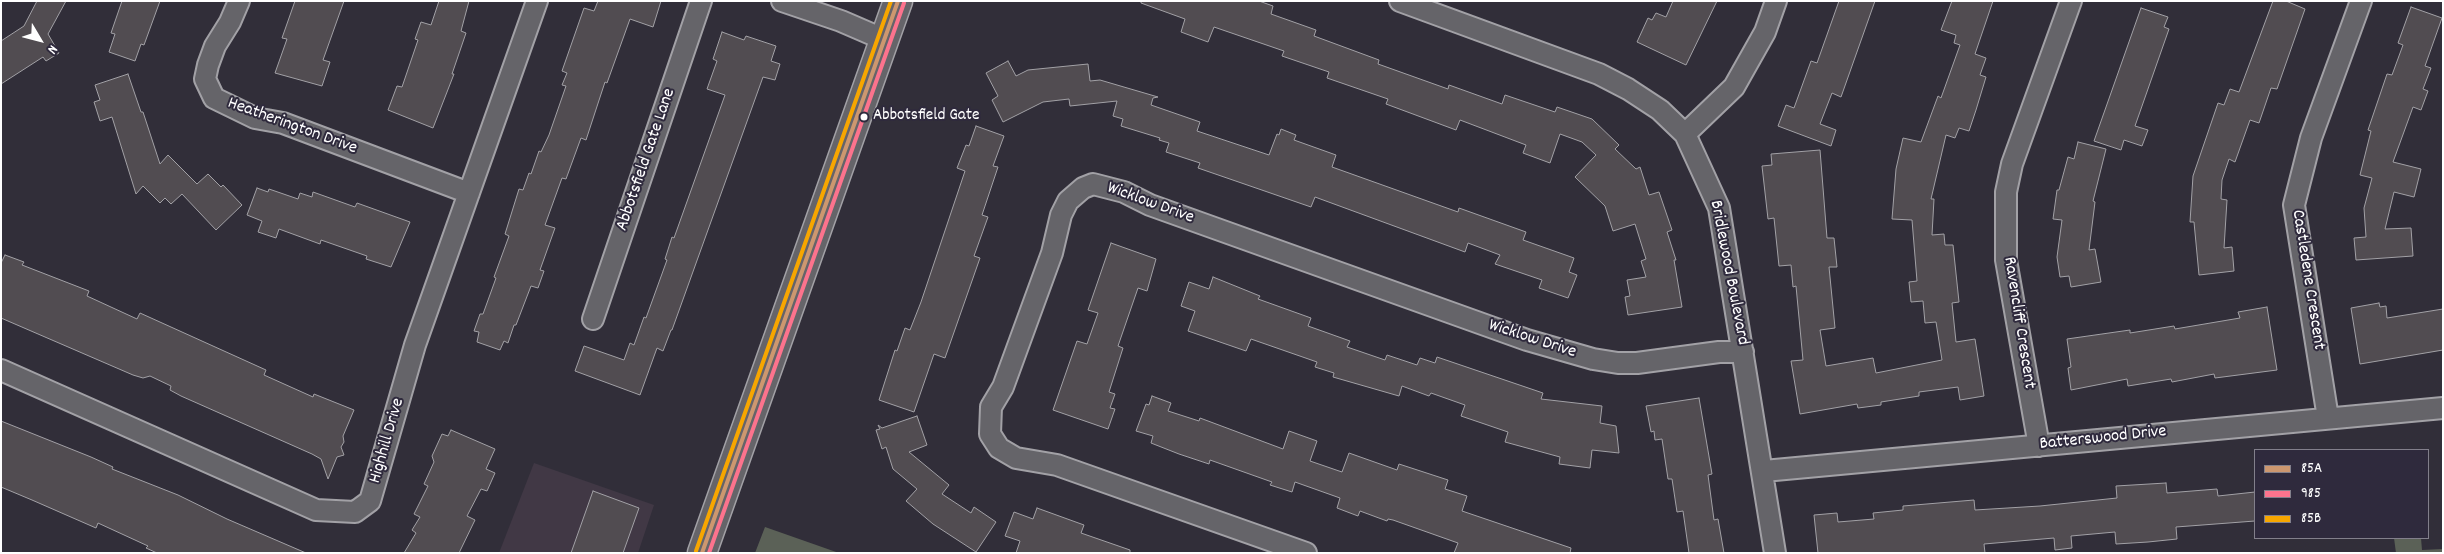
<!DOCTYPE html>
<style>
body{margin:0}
#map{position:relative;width:2444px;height:554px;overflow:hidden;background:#312e39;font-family:Dekko,sans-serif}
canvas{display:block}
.frame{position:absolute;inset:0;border:2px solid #fff;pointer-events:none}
.legend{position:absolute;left:2254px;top:449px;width:175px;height:90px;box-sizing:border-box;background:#2f2a3d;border:1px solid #827f8b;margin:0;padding:6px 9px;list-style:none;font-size:15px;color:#fff}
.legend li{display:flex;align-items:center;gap:10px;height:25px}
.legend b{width:25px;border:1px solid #827f8b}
.north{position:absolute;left:15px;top:15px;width:50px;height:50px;-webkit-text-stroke:4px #2f2a3d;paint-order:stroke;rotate:127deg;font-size:14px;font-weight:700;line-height:20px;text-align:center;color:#fff}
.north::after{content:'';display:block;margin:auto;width:18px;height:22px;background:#fff;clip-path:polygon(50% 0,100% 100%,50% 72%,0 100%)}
</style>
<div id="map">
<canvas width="2444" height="554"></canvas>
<div class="frame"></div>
<ul class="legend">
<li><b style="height:6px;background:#cd976f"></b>85A</li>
<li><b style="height:6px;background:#fc738d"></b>985</li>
<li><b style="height:6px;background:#f7a600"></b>85B</li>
</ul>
<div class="north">N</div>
</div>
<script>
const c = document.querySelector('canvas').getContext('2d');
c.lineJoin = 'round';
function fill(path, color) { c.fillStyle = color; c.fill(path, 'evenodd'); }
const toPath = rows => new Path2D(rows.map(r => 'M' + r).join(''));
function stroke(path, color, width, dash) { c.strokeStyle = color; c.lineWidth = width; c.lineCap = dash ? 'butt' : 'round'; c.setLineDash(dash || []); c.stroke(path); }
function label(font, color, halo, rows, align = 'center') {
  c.font = font + ' Dekko,sans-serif'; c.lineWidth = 4; c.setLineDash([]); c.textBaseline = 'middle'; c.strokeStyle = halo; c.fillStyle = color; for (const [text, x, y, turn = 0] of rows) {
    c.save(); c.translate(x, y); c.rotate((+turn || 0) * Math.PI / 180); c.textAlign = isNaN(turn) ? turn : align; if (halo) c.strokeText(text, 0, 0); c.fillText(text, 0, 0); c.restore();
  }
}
const built = toPath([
 [534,463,654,505,638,553,499,553]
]);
const green = toPath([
 [765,527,839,553,755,553],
 [2394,538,2421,538,2422,550,2443,549,2443,553,2396,553]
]);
const building = toPath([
 [37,1,66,1,48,34,59,53,46,61,43,57,1,84,1,41,24,26,37,1],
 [122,1,160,1,144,45,141,44,135,61,109,52,115,34,111,33,122,1],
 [295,1,344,1,323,60,330,62,322,86,275,73,287,39,282,38,295,1],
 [439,1,469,1,461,31,466,33,452,74,454,74,433,128,388,110,397,86,402,87,418,40,415,39,421,22,431,25,439,1],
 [598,1,661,1,653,27,630,19,607,83,605,82,586,140,581,138,566,179,562,178,545,225,555,228,540,270,544,271,538,288,531,286,516,325,514,325,508,343,504,341,500,350,477,342,479,332,474,331,480,314,483,314,496,278,494,277,509,236,505,234,519,189,523,190,529,173,531,174,539,151,541,152,549,135,566,86,562,85,567,73,562,71,584,8,594,11,598,1],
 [1141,1,1259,1,1273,6,1271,14,1316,30,1314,36,1379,60,1378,64,1448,89,1449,85,1502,104,1505,95,1555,112,1557,107,1592,119,1619,145,1615,149,1636,169,1640,167,1649,195,1659,192,1672,230,1667,232,1676,260,1674,260,1682,307,1628,315,1625,297,1630,296,1627,280,1646,277,1641,261,1646,259,1635,224,1613,231,1605,206,1575,177,1596,155,1582,142,1560,134,1550,163,1523,153,1526,145,1460,120,1456,130,1386,104,1388,99,1327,78,1329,72,1282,56,1284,51,1214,27,1208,42,1181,32,1185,19,1141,3,1141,1],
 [1673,1,1717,1,1686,65,1637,42,1648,18,1652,20,1656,13,1666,17,1673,1],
 [1839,1,1875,1,1841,97,1832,93,1820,124,1836,130,1831,146,1778,126,1786,105,1794,108,1811,61,1817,63,1839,1],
 [1952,1,1993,1,1975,54,1986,58,1980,75,1986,77,1976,110,1969,131,1959,128,1955,138,1946,135,1931,199,1934,199,1932,235,1944,234,1945,245,1953,245,1959,302,1952,303,1956,342,1975,339,1984,396,1960,400,1958,387,1919,392,1919,396,1881,402,1881,405,1858,408,1857,404,1800,414,1791,361,1803,360,1796,286,1793,287,1791,265,1779,266,1774,218,1768,219,1762,166,1772,165,1771,154,1820,150,1827,238,1834,238,1837,267,1829,267,1835,328,1820,330,1826,366,1873,358,1876,373,1942,360,1936,322,1925,323,1923,301,1911,302,1909,282,1917,281,1912,220,1892,219,1896,169,1903,138,1921,142,1938,96,1941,98,1960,45,1954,43,1956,35,1941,30,1952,1],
 [2273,1,2286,1,2305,9,2277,89,2271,88,2259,123,2250,120,2235,162,2229,159,2222,180,2221,199,2227,200,2224,248,2232,247,2234,271,2199,275,2194,222,2190,222,2193,176,2218,103,2224,105,2230,89,2239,92,2273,1],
 [2411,7,2442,18,2425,66,2431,68,2423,89,2428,91,2421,110,2413,107,2393,162,2421,169,2414,197,2394,192,2385,229,2411,228,2413,256,2356,260,2354,238,2366,237,2364,208,2372,178,2360,175,2371,131,2368,130,2387,74,2392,75,2403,45,2398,43,2411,7],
 [2141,8,2168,17,2164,27,2169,29,2135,126,2148,130,2142,146,2124,140,2121,150,2094,141,2141,8],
 [722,32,744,40,746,36,776,46,771,61,780,64,775,80,763,77,672,330,671,330,663,351,657,348,640,395,575,371,584,346,624,360,630,343,634,345,644,317,646,318,667,260,665,259,672,237,674,238,725,95,707,89,717,61,713,59,722,32],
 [1008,61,1016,76,1028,70,1088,64,1090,81,1100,80,1158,97,1153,98,1151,105,1200,122,1197,131,1269,155,1277,134,1279,135,1281,129,1296,135,1294,140,1336,155,1332,167,1458,212,1459,208,1526,232,1523,240,1574,258,1569,272,1577,275,1568,298,1539,288,1542,280,1495,264,1500,255,1468,243,1465,252,1315,197,1311,207,1198,168,1200,163,1166,152,1169,143,1159,140,1160,138,1121,126,1123,119,1113,116,1117,101,1070,106,1069,99,1043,102,1003,122,992,100,998,96,986,73,1008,61],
 [128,74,141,112,143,112,160,164,168,155,197,184,208,174,221,187,223,185,242,205,216,230,182,194,171,204,165,198,160,203,143,186,136,194,112,117,100,121,94,102,100,100,95,85,128,74],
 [976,126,1004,136,993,166,998,167,982,215,988,217,974,256,980,258,945,358,934,354,914,412,879,400,895,350,897,351,905,328,910,330,921,302,965,171,957,168,966,145,969,146,976,126],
 [2078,142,2106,149,2093,201,2095,202,2089,250,2095,249,2101,282,2071,287,2069,276,2060,277,2057,257,2062,220,2053,219,2057,190,2059,190,2068,157,2074,159,2078,142],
 [257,188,268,192,269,189,298,199,300,193,312,197,313,192,355,207,357,203,410,222,391,267,366,259,367,256,321,240,320,244,279,229,276,238,258,232,262,221,247,215,257,188],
 [1111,243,1156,259,1147,291,1138,288,1118,346,1123,348,1109,392,1115,394,1110,408,1115,409,1108,429,1053,410,1077,341,1087,344,1098,313,1088,310,1111,243],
 [5,255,24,262,22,265,89,291,87,296,137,319,140,313,266,370,264,375,313,397,314,394,354,410,343,436,344,442,341,447,344,455,337,457,328,479,321,459,312,454,181,396,170,390,171,386,150,376,143,378,133,375,1,318,1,263,5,255],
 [1213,277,1260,296,1258,299,1311,318,1308,326,1350,341,1347,347,1385,360,1387,355,1417,365,1420,358,1435,363,1437,357,1543,393,1541,399,1602,406,1600,423,1616,426,1619,453,1592,450,1590,468,1559,464,1560,457,1505,442,1508,432,1461,416,1465,405,1431,393,1429,396,1402,386,1399,396,1333,377,1334,373,1315,367,1317,362,1251,339,1246,351,1188,331,1195,311,1181,306,1189,282,1209,289,1213,277],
 [2379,303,2380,307,2386,306,2387,318,2443,309,2443,350,2360,364,2351,308,2379,303],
 [2267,307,2277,370,2215,378,2214,374,2172,382,2171,379,2128,386,2127,379,2071,390,2068,368,2071,367,2067,339,2130,330,2130,333,2174,326,2175,329,2240,318,2238,312,2267,307],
 [1152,396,1171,403,1168,411,1199,421,1200,418,1283,449,1289,431,1317,441,1310,461,1342,472,1349,453,1397,470,1399,464,1448,480,1445,489,1467,496,1462,511,1571,548,1570,553,1454,553,1458,543,1393,520,1388,519,1387,521,1360,511,1358,516,1337,508,1340,498,1295,482,1292,492,1270,485,1272,482,1210,460,1209,464,1179,454,1151,443,1153,436,1136,431,1146,404,1149,405,1152,396],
 [1699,398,1712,474,1708,475,1714,520,1718,519,1724,553,1689,553,1683,511,1677,512,1672,479,1668,479,1662,439,1655,440,1654,431,1651,432,1646,406,1699,398],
 [917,416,927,445,909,452,949,485,942,494,971,513,974,507,996,522,976,552,933,524,906,501,917,489,893,469,886,447,882,449,876,430,880,429,878,425,882,428,917,416],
 [1,421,91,457,113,467,112,469,178,495,227,519,306,553,157,553,146,548,148,546,98,523,96,528,32,500,1,487,1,421],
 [451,430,495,449,486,469,495,473,487,491,481,489,467,516,475,520,459,553,404,553,416,533,412,530,420,517,414,514,428,486,424,484,434,462,432,456,442,434,448,436,451,430],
 [2166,483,2167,493,2217,489,2218,496,2255,492,2255,521,2176,527,2177,539,2148,542,2116,544,2115,532,2071,536,2072,548,2055,550,2054,538,1984,544,1985,553,1818,553,1814,515,1837,513,1838,522,1874,519,1873,513,1903,510,1903,506,1974,500,1975,510,2040,506,2117,498,2116,486,2166,483],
 [593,491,639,508,623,553,571,553,593,491],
 [1037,508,1084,525,1081,533,1130,550,1130,553,1016,553,1020,541,1005,536,1014,512,1033,519,1037,508]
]);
const street = toPath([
 [239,1,230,22,215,46,208,65,205,79,214,98,255,118,283,123,469,193],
 [782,1,841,21,885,40],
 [1400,1,1599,74,1628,89,1660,110,1685,134,1719,208,1775,553],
 [1685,134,1734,87,1765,32,1776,1],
 [593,319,701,1],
 [1,370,316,510,355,512,370,501,415,345,537,1],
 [2328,418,2294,205,2311,138,2361,1],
 [2039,446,2006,260,2006,192,2012,164,2071,1],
 [1764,471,2443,408],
 [1306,553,1057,465,1016,458,999,448,990,434,991,407,1003,387,1052,253,1061,215,1068,201,1083,188,1093,184,1124,192,1150,205,1527,340,1593,359,1618,363,1637,363,1719,352,1743,352]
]);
const secondary = toPath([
 [702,553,898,1]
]);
const bus1 = toPath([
 [702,553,898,1]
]);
const bus2 = toPath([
 [709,553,904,3]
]);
const bus3 = toPath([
 [696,551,891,1]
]);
const markers = [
 [864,117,4.5,"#fff"]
];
const busNames = [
 ["Abbotsfield Gate",873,117]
];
const streetNames = [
 ["Heatherington Drive",292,127,20],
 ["Abbotsfield Gate Lane",647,160,-71],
 ["Wicklow Drive",1150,204,20],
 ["Bridlewood Boulevard",1728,273,79],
 ["Castledene Crescent",2307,280,81],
 ["Ravencliff Crescent",2018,323,81],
 ["Wicklow Drive",1532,340,18],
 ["Batterswood Drive",2103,439,-6],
 ["Highhill Drive",388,441,-74]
];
fill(built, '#413845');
fill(green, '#5b6157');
fill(building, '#514c51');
stroke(building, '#a2a1a6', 1);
stroke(street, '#a2a1a6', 24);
stroke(secondary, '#a2a1a6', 31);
stroke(street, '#656469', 20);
stroke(secondary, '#656469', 28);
stroke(bus1, '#cd976f', 4);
stroke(bus2, '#fc738d', 4);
stroke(bus3, '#f7a600', 4);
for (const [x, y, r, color] of markers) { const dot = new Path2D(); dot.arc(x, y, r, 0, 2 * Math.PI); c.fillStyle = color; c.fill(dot); stroke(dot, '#2f2a3d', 2); }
label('17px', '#fff', '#2f2a3d', busNames, 'left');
label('18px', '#fff', '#2f2a3d', streetNames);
</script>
